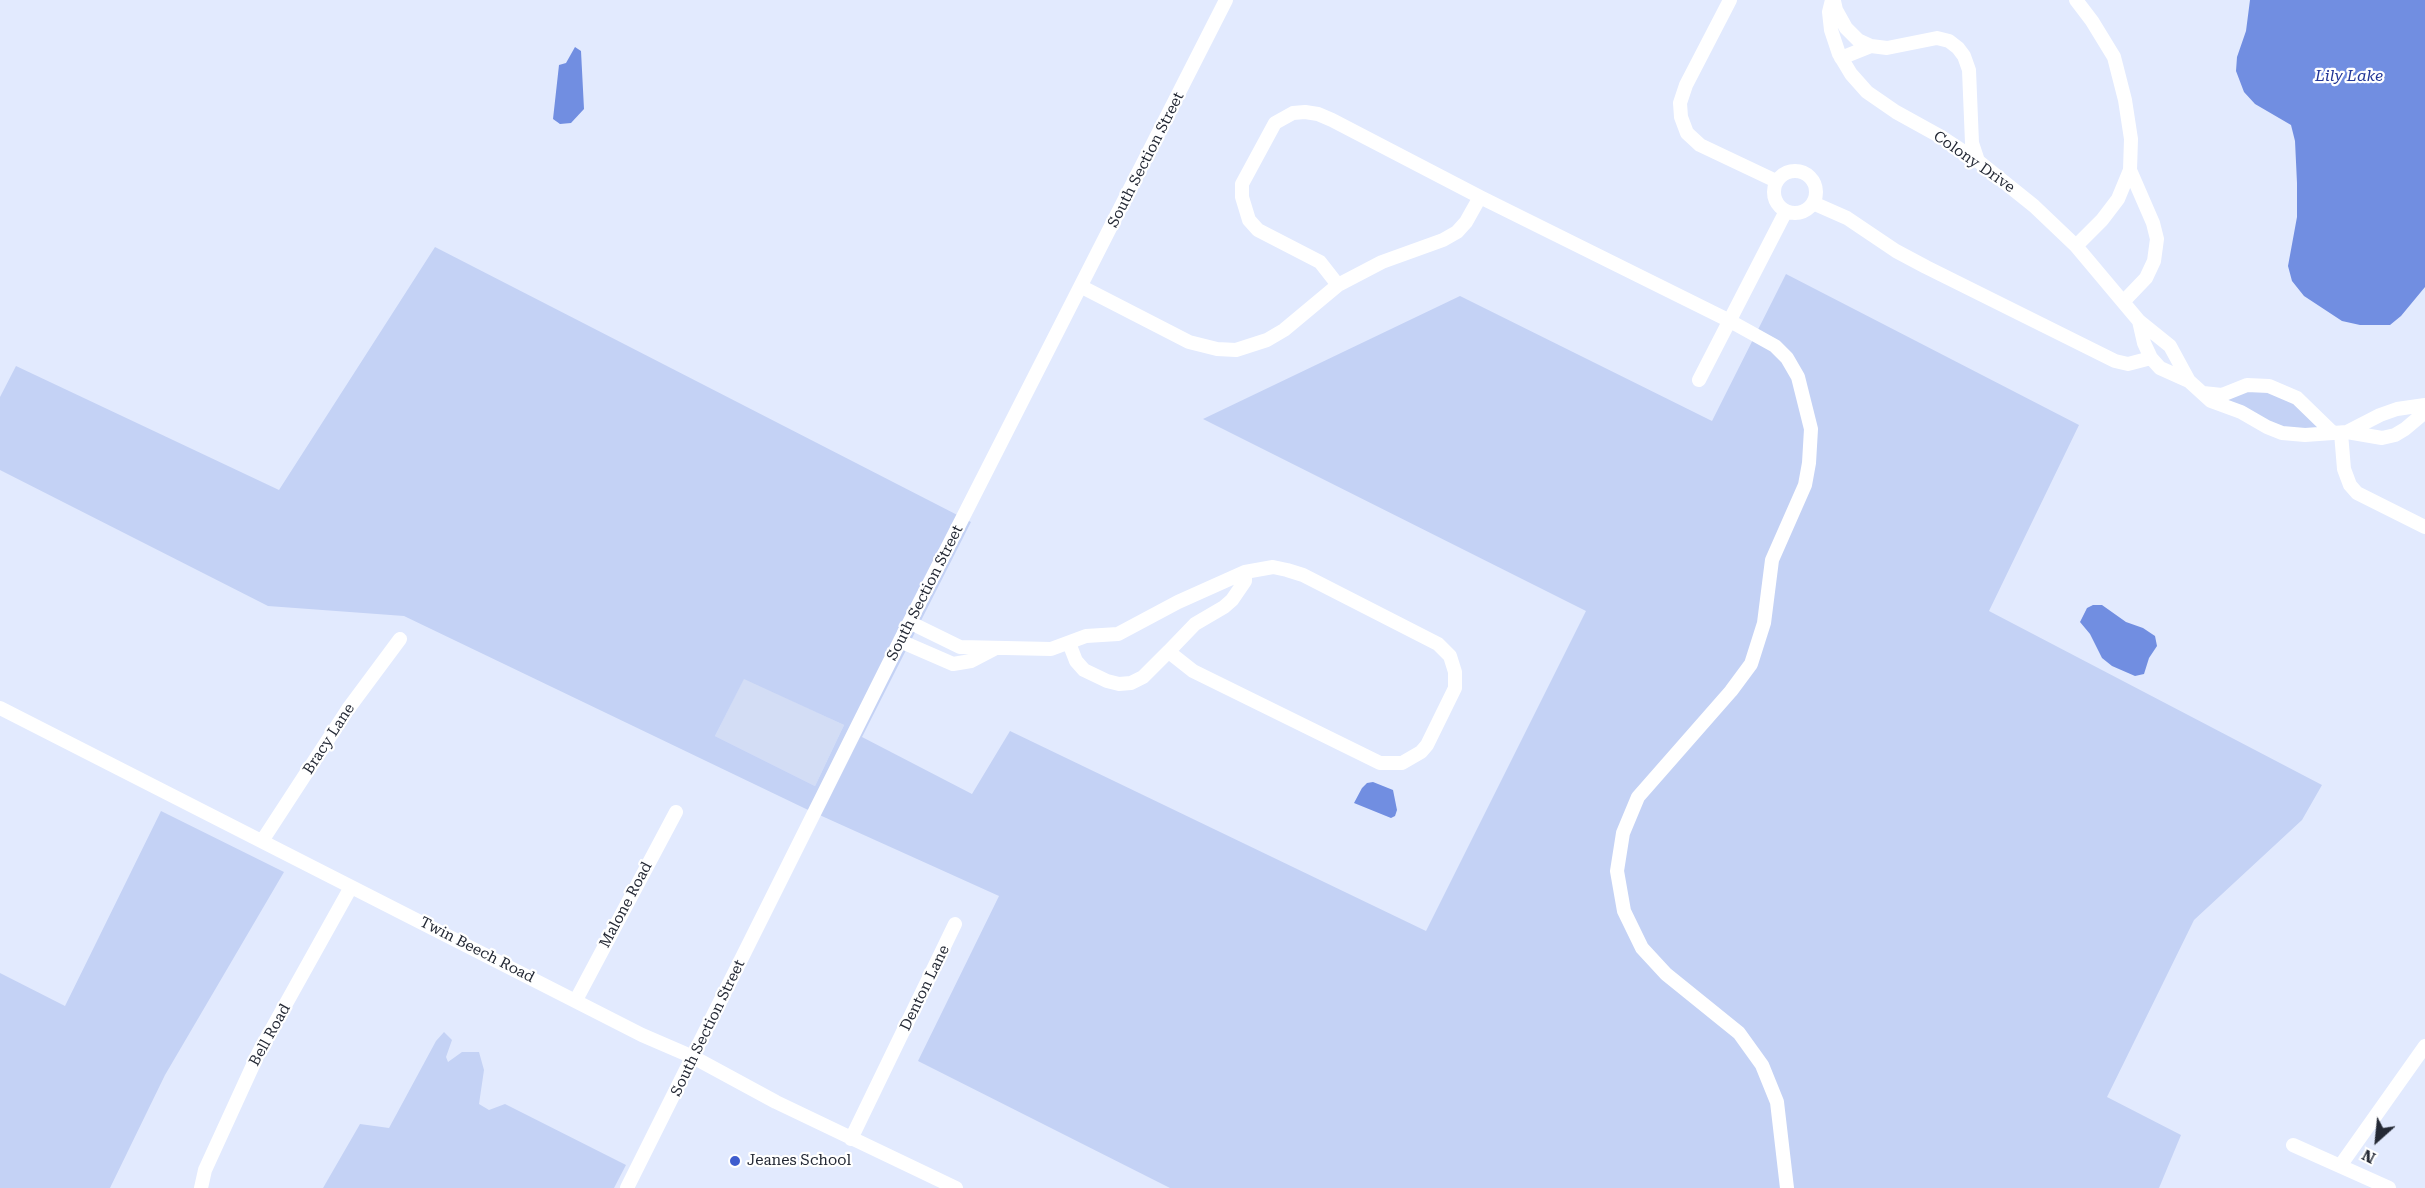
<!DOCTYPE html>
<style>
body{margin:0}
#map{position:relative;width:2425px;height:1188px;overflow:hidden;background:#e2eafe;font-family:"Roboto Serif",serif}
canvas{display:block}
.north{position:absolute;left:2347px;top:1110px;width:60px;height:60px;-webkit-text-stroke:4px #fff;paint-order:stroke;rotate:207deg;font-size:16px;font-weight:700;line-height:24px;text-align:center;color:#242935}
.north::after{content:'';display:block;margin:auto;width:21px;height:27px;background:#242935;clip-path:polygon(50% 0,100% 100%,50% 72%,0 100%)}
</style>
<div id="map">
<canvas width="2425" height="1188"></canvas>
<div class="north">N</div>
</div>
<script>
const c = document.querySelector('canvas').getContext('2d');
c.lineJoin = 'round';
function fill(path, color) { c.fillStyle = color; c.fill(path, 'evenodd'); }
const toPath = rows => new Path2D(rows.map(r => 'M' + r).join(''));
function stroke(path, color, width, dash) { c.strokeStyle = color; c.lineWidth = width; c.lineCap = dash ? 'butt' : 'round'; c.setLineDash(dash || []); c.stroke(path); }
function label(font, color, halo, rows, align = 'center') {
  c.font = font + ' "Roboto Serif",serif'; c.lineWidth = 4.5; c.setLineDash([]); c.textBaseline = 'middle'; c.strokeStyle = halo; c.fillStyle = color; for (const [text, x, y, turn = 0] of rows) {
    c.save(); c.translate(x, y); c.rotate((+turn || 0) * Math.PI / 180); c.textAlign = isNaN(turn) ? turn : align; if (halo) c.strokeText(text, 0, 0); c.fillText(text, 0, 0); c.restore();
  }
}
const built = toPath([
 [744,678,844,725,815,786,715,736]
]);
const green = toPath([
 [435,247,971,522,862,737,972,794,1010,731,1426,931,1586,611,1203,419,1460,296,1712,421,1786,274,2079,425,1989,611,2322,785,2302,820,2194,920,2107,1097,2181,1135,2159,1188,1170,1188,918,1061,999,896,804,808,404,616,268,606,0,470,0,397,16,366,279,490],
 [744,679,844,725,815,786,715,736],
 [2251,388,2294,400,2319,426,2319,430,2285,430,2222,398],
 [161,811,284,872,165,1075,110,1188,0,1188,0,973,65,1006],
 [444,1032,452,1040,446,1057,448,1062,462,1052,479,1052,484,1070,479,1104,489,1110,505,1104,626,1165,614,1188,323,1188,360,1124,389,1128,436,1041]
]);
const water = toPath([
 [2250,0,2425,0,2425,287,2401,316,2390,325,2360,325,2342,321,2304,296,2292,281,2288,266,2297,217,2297,183,2295,141,2291,125,2255,104,2244,92,2236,71,2237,57,2246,31],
 [575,47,581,51,584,109,571,123,560,124,553,119,559,65,566,63],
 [2093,605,2102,605,2126,622,2143,628,2155,636,2157,646,2149,658,2144,674,2135,676,2112,666,2102,658,2090,634,2080,622,2087,608],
 [1373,782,1393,790,1397,810,1395,816,1391,818,1354,803,1362,788,1367,783]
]);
const minor = toPath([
 [1730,0,1686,85,1680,103,1681,117,1687,133,1700,145,1776,181],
 [1832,0,1829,12,1831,30,1839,54,1851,74,1867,92,1896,112,1943,138,1978,161,2034,206,2076,246,2139,321,2170,346,2189,381,2211,401,2241,412,2267,427,2282,433,2305,435,2347,432,2382,438,2395,435,2405,429,2425,412],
 [2076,0,2092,21,2114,57,2125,100,2131,139,2130,170,2118,199,2102,220,2076,246],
 [1834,1,1836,10,1846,28,1858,40,1871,46,1841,58],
 [1871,46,1887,48,1937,38,1949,41,1958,48,1964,56,1969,70,1972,143,1978,161],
 '1774 192a21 21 0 1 1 42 0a21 21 0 1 1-42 0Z',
 [1480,197,1730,321,1775,346,1787,358,1798,377,1811,429,1809,463,1805,485,1772,560,1764,623,1751,664,1731,691,1638,797,1623,833,1617,871,1624,911,1642,948,1666,974,1739,1033,1762,1065,1777,1102,1787,1188],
 [1813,203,1847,218,1896,251,1926,267,2115,361,2128,364,2151,358],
 [1082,287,1189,342,1217,349,1236,350,1267,340,1284,330,1338,285,1382,262,1443,240,1457,232,1466,222,1480,197,1332,120,1318,114,1305,112,1293,113,1275,123,1242,184,1242,197,1249,220,1258,230,1320,262,1338,285],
 [2124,301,2146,278,2154,261,2157,239,2153,223,2130,170],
 [2139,321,2144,343,2151,358,2160,368,2189,381],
 [1699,380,1786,211],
 [2203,393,2222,395,2247,385,2269,386,2297,398,2332,432],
 [2347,432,2380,415,2397,409,2425,405],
 [2341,433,2344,469,2350,485,2357,493,2425,527],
 [911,623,960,647,1051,649,1086,636,1118,634,1178,602,1245,572,1273,567,1287,570,1303,575,1438,644,1450,656,1455,672,1455,688,1427,745,1421,752,1402,763,1380,763,1193,671,1174,656,1169,651,1195,624,1224,607,1232,600,1245,581,1245,572],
 [900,641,953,664,971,661,994,649],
 [1069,643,1076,661,1084,670,1107,681,1119,684,1131,683,1143,677,1169,651],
 [0,708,642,1035,693,1057,776,1102,956,1188],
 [262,841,348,709,400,639],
 [576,1000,676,812],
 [851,1139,955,924],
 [2293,1145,2389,1188],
 [2340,1166,2425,1046],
 [201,1188,205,1170,259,1052,351,887],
 [627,1188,900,641,1226,0]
]);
const markers = [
 [735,1161,6,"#3e5cce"]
];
const streetNames = [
 ["South Section Street",1146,160,-63],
 ["Colony Drive",1974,162,35],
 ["South Section Street",925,593,-63],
 ["Bracy Lane",329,739,-57],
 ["Malone Road",626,905,-62],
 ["Twin Beech Road",477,950,27],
 ["Denton Lane",925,988,-64],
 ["South Section Street",708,1028,-64],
 ["Bell Road",270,1035,-61]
];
const poiNames = [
 ["Jeanes School",747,1161]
];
const waterNames = [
 ["Lily Lake",2349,76]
];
fill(built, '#d3ddf5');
fill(green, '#c4d2f5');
fill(water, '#718ee1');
stroke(minor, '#fff', 14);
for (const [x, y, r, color] of markers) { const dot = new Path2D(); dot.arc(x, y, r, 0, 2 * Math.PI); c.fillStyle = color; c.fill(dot); stroke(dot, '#fff', 2); }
label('15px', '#242935', '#fff', streetNames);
label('15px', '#242935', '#fff', poiNames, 'left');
label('italic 16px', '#223696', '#fff', waterNames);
</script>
